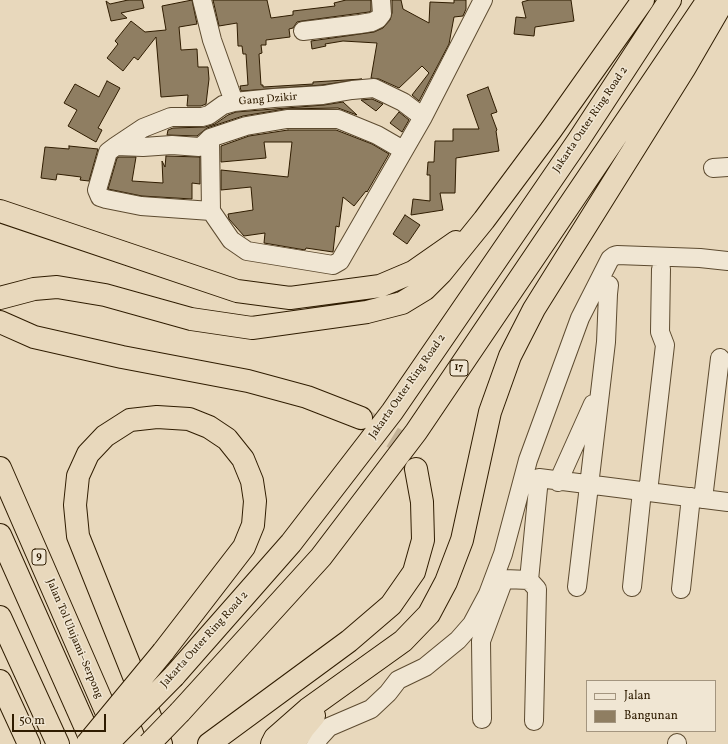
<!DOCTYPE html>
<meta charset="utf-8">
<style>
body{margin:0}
#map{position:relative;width:728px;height:744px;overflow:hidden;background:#e8d8bc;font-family:Vollkorn,serif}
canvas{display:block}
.legend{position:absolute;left:586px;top:680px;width:130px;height:52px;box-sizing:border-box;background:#f0e6d3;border:1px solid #a3957f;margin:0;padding:5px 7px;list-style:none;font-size:12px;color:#2f1c01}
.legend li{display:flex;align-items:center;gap:8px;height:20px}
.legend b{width:20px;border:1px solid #a3957f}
.scale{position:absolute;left:12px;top:714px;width:94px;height:18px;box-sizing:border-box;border:2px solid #2f1c01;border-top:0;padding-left:5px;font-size:12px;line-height:14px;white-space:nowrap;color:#2f1c01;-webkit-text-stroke:3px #f0e6d3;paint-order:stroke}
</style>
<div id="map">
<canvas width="728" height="744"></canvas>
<ul class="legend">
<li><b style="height:5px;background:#f0e6d3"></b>Jalan</li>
<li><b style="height:11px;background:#8f7e62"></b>Bangunan</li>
</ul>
<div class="scale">50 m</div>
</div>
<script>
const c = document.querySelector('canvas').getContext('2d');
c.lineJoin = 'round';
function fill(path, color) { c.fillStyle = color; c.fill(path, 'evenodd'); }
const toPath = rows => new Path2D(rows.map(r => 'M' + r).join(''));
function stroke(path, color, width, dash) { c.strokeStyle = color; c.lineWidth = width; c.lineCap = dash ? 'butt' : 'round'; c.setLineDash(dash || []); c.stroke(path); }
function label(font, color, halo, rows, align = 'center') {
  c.font = font + ' Vollkorn,serif'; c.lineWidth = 3; c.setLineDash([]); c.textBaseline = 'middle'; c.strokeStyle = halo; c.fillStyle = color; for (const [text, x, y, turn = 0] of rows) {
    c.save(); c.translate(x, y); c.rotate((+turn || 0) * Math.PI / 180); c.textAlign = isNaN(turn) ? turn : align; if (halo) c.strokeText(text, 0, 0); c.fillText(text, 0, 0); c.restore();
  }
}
const building = toPath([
 [128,0,142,0,144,8,121,13,127,18,111,21,106,1,110,4,128,0],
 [192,0,197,24,179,27,181,50,197,49,198,67,208,67,209,79,206,104,201,106,187,106,188,95,161,97,156,37,138,60,134,57,123,71,107,58,118,44,115,41,131,21,145,32,166,30,162,6,192,0],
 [213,0,267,0,271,18,293,15,293,11,335,6,334,3,346,0,371,0,371,11,369,12,302,21,297,22,293,28,289,29,290,37,266,40,266,45,261,45,262,53,259,54,261,85,263,85,263,87,313,84,313,82,362,79,322,85,241,91,240,86,248,85,246,54,243,54,242,46,238,46,237,23,219,26,213,0],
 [392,0,401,0,403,9,429,23,430,2,454,3,454,0,466,0,466,9,463,16,454,17,449,44,419,101,412,95,429,73,422,66,399,88,379,79,371,78,377,43,343,41,325,44,326,46,312,49,311,41,374,32,383,28,390,20,392,13,392,0],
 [529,0,571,0,574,21,535,27,534,36,514,34,516,17,526,18,522,2,529,0],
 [107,81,120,88,98,128,102,130,96,142,68,126,77,110,64,103,75,84,99,97,107,81],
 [488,87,497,112,491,114,497,130,496,131,499,151,456,158,455,193,440,193,443,210,411,215,413,199,430,201,430,175,427,175,428,162,434,162,435,141,453,141,453,129,479,129,467,95,488,87],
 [372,99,383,104,376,111,361,100,372,99],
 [343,102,357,115,338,108,285,109,243,116,207,128,197,136,167,135,168,130,173,128,205,127,215,124,228,115,236,112,324,105,343,102],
 [399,112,409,120,402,132,390,123,399,112],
 [288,130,336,130,372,144,389,154,367,192,366,191,354,206,343,197,339,227,336,226,333,252,306,248,305,250,264,243,265,233,244,236,229,219,228,214,253,210,251,187,221,190,221,170,288,177,292,142,264,142,266,158,221,162,221,146,249,136,288,130],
 [69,146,98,149,89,181,80,180,81,177,57,174,56,180,41,178,45,147,69,149,69,146],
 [166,156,200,157,200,184,192,183,192,199,142,196,108,189,117,158,119,157,136,157,132,181,163,183,162,161,165,167,166,156],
 [405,215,420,225,407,244,393,234,405,215]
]);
const highwayTunnel = toPath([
 [364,420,397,440,416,469]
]);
const minor = toPath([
 [202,0,212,40,234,102],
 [303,31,360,24,372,22,378,19,382,14,381,0],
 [210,138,211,211,231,240,247,251,333,265,340,261,423,117,483,0],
 [116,146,143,128,171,117,202,117,209,115,223,105,234,102,274,98,323,95,352,90,374,88,403,102,423,117],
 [713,168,728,167],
 [211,211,141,206,106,199,100,197,97,190,108,152,116,146,143,147,172,145,199,147,202,146,210,138,246,126,287,119,338,119,377,135,403,150],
 [558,482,593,404],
 [648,492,665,345,660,332,661,269],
 [703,499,720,358],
 [577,587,606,342,608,294,609,285],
 [632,587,642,491],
 [681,589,691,497],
 [482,719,481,641,504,579,529,580],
 [534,721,537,589,529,580,539,478,728,502],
 [677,743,677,744],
 [316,744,319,738,329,727,371,709,388,693,398,680,425,667,458,640,472,624,488,594,503,554,528,460,580,318,610,259,614,256,617,255,700,258,728,261]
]);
const highway = toPath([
 [0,211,237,291,290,298,380,286,413,272,456,242],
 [0,298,34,289,57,287,105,295,191,319,252,328,367,312,402,303,425,289,441,273,484,220,551,130,643,0],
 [0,322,34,337,122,357,248,381,307,397,361,418],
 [0,468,116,734],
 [0,535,93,744],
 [0,617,58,744],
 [174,676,291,543,392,412,578,141,670,0],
 [0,681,29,744],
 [180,712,321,557,416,432,708,0],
 [161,744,78,536,75,505,78,476,88,454,105,436,130,420,157,417,189,419,209,427,227,439,243,459,252,481,255,501,253,525,244,547,163,652],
 [209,744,349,641,391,605,414,572,423,540,422,502,416,469],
 [272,744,275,738,308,709,403,641,429,614,446,582,462,540,490,412,510,356,534,309,684,69,724,0],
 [294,744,303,729,314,716]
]);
const highwayBridge = toPath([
 [87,744,163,652],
 [107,744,174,676],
 [149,744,180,712]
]);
const shields = [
 [459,368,18],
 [39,557,14]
];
const shieldNames = [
 ["17",459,368],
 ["9",39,557]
];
const streetNames = [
 ["Gang Dzikir",268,100,-5],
 ["Jakarta Outer Ring Road 2",591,120,-56],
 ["Jakarta Outer Ring Road 2",408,387,-55],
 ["Jalan Tol Ulujami–Serpong",74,639,67],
 ["Jakarta Outer Ring Road 2",205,640,-48]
];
fill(building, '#8f7e62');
stroke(building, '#2f1c01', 1);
stroke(highwayTunnel, '#c3b297', 22, [22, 11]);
stroke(minor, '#5d4b30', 20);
stroke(highway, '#2f1c01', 24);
stroke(minor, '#f0e6d3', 18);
stroke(highway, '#e8d8bc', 22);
stroke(highwayBridge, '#2f1c01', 24, []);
stroke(highwayBridge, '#e8d8bc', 22);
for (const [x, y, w] of shields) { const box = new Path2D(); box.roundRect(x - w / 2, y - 8, w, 16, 3); c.fillStyle = '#f0e6d3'; c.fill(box); stroke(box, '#2f1c01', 1); }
label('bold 10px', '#2f1c01', null, shieldNames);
label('11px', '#2f1c01', '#f0e6d3', streetNames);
</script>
